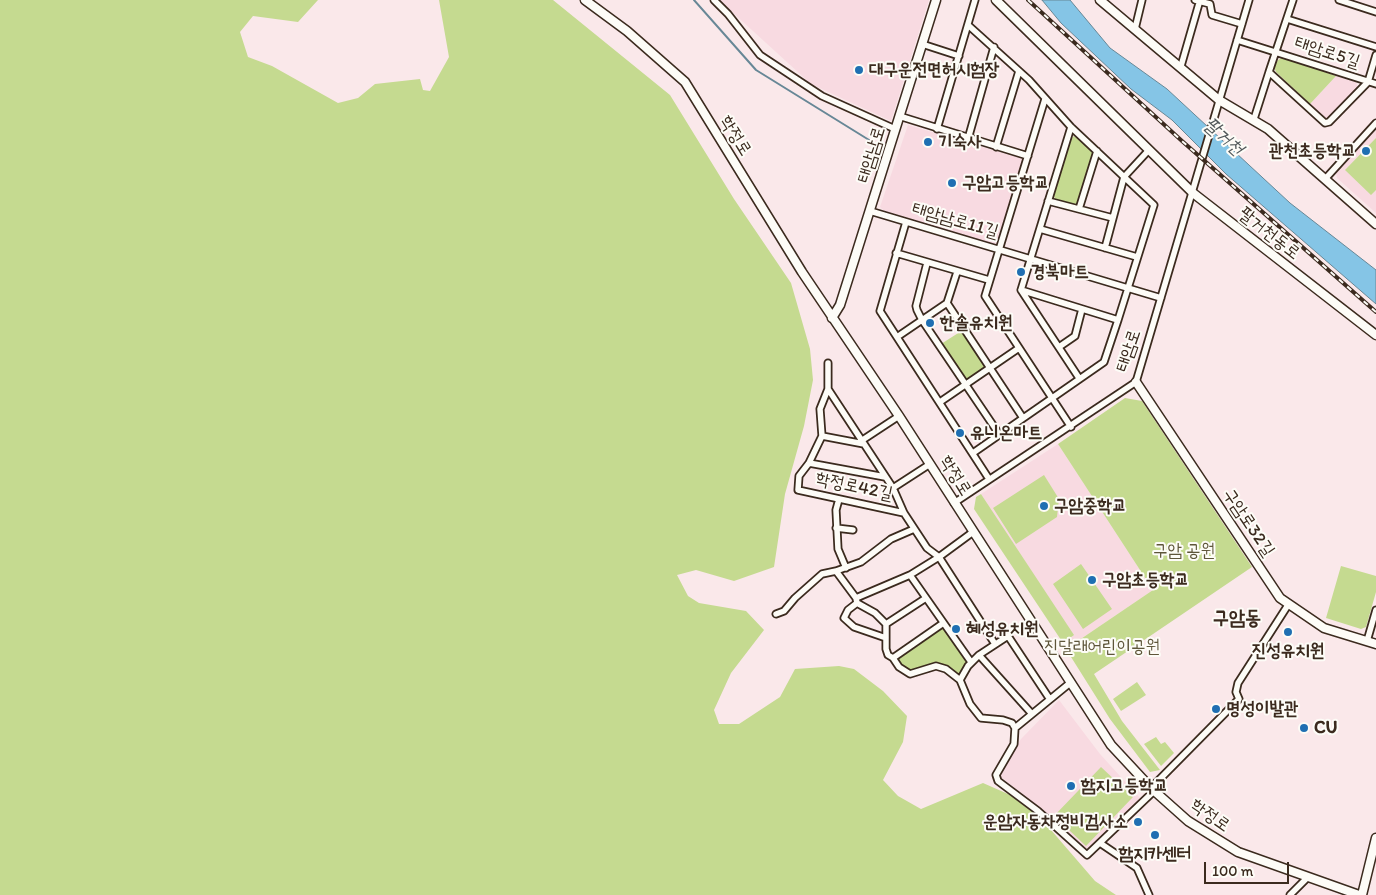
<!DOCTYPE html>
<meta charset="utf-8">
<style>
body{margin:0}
#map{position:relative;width:1376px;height:895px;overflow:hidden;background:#fae8ea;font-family:Itim,sans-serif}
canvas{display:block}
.scale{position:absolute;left:1204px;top:862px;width:85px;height:22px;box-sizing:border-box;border:2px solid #3b2a1e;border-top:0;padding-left:6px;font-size:15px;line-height:18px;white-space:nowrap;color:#3b2a1e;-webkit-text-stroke:4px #fdfcf7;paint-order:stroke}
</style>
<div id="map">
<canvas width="1376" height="895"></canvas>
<div class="scale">100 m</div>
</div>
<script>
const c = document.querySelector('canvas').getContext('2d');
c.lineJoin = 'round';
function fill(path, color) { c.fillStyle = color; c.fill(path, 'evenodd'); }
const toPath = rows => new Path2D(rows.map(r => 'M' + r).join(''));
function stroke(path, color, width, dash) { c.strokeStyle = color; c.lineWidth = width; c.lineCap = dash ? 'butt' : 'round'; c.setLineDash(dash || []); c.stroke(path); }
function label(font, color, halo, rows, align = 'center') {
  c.font = font + ' Itim,"Poor Story",sans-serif'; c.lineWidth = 4; c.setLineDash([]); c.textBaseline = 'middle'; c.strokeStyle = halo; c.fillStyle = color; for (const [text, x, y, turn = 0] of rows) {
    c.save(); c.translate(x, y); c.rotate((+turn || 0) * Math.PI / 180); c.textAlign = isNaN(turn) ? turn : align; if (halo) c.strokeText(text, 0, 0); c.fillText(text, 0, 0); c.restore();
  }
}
const built = toPath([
 [719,0,929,0,891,121,811,84],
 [1336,76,1356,82,1358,88,1329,119,1326,119,1310,104],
 [908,125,1023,159,998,245,884,211,880,207],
 [1376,130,1376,213,1337,178,1336,172],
 [1058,444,1153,590,1066,649,1063,643,1073,635,981,494],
 [1059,700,1100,754,1140,798,1086,853,1035,804,997,774,1021,739]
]);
const green = toPath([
 [0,0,318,0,298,22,253,16,240,32,248,57,272,66,338,103,358,98,375,84,420,79,423,90,430,91,449,57,439,0,553,0,670,95,734,199,791,283,810,349,813,380,804,426,785,494,774,567,734,581,696,570,677,575,688,596,699,603,746,611,764,630,731,673,714,710,719,724,739,724,780,697,795,669,839,666,854,669,883,691,907,716,903,742,883,780,898,796,921,809,983,783,1008,794,1032,808,1095,881,1116,895,0,895],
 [1283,57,1336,76,1310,104,1276,72,1274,67,1278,60],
 [1074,136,1092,150,1093,155,1080,201,1074,206,1056,200,1053,195,1070,139],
 [1376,138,1376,190,1371,195,1345,170],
 [963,330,987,367,967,382,941,344],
 [1125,398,1142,401,1252,567,1094,674,1122,721,1160,770,1150,772,1110,719,1066,649,1153,590,1058,444],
 [1044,475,1059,499,1057,517,1016,544,993,508],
 [981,494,1074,635,1063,643,974,509,976,497],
 [1081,564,1112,609,1083,629,1053,584],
 [1341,566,1376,576,1376,592,1366,627,1361,629,1326,618],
 [942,626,969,662,959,678,936,666,911,672,895,658],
 [1137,682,1146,695,1121,711,1113,699],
 [1156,737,1161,744,1165,742,1174,753,1161,766,1144,744],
 [1101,767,1133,797,1086,846,1054,816]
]);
const water = toPath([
 [1042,0,1070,0,1110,48,1167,89,1290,203,1376,270,1376,304,1226,174,1172,120,1131,89,1061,23,1042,0]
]);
const stream = toPath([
 [694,0,756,70,882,148]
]);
const street = toPath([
 [714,0,728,14,760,55,822,96,895,129],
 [1195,0,1210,4,1212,15,1242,24],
 [1293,0,1269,72,1325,123,1329,122,1368,82,1376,55],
 [1339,0,1376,12],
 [1287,19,1376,47],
 [968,25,1029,80,1071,127,1154,205,1118,320,1021,290,1071,127],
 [1135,29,1142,0],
 [1237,40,1376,84],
 [922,44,959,56],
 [1181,66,1200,0],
 [1045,99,985,296,1071,427],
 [899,116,1028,156],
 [1254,119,1269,72],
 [937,129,975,0],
 [968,139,994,47],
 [996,147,1019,71],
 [1326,178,1376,123],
 [1048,201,1113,218],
 [1079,209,1097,151],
 [870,211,1161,298],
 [906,222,880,311,989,479],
 [1040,229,1137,257],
 [1105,248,1124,177,1148,151],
 [896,253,989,280],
 [927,263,916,306,917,310,922,320,947,303],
 [957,272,947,303,1023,418],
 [1021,290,1079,378],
 [897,337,922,320,999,434],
 [1059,347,1075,336,1082,309],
 [828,363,828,389,820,409,822,436,809,463,799,476,798,490,904,513],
 [828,389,893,488,904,513,927,548,939,557,973,532],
 [940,402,1019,348],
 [822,436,864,444],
 [861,441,899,416],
 [973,453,1104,362,1118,320],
 [809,463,885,477],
 [893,488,930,464],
 [839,499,836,510,838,549,846,568],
 [954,503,1136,382,1249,0],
 [836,528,853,530],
 [910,575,856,598,857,603,875,613,886,624,926,598],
 [856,598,836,571,861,562,891,539,914,529],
 [857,603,848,610,844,618,854,627,886,638],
 [776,614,784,611,795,598,822,574,836,571],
 [886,624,886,649,888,655,893,658,942,624],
 [1367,641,1376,610],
 [979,655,968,666,960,680,970,704,981,718,1003,720,1012,723,1015,728],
 [893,658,899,667,910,674,936,666,946,669,960,680],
 [971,662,910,575,939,557,995,644],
 [1070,683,1015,728,1014,744,996,775,998,781,1038,811,1087,855,1154,791],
 [1032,714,979,655,1008,636,1049,698],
 [1151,788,1239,699,1236,692,1238,683,1288,605],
 [1100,843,1137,868,1149,895],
 [1290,895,1308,877]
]);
const secondary = toPath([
 [585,0,627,31,685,82,802,272,899,416,1111,745,1151,788,1188,821,1238,852,1359,895],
 [996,0,1193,193,1376,335],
 [1100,0,1219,100,1268,129,1376,224],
 [832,318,840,305,936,0],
 [1136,382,1280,598,1324,628,1376,644],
 [1362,895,1376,838]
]);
const rail = toPath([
 [1028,0,1182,141,1376,312]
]);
const markers = [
 [859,70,5,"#1f6fb2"],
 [928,142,5,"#1f6fb2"],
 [1366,151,5,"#1f6fb2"],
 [952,183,5,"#1f6fb2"],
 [1021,272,5,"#1f6fb2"],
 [930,323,5,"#1f6fb2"],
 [960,433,5,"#1f6fb2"],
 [1044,506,5,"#1f6fb2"],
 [1092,580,5,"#1f6fb2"],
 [956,629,5,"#1f6fb2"],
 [1288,632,5,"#1f6fb2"],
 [1216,709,5,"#1f6fb2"],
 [1304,728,5,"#1f6fb2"],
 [1071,786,5,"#1f6fb2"],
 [1138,822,5,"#1f6fb2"],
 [1155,835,5,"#1f6fb2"]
];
const streetNames = [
 ["태암로5길",1327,53,18],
 ["학정로",735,136,58],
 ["태암남로",872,155,-73],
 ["태암남로11길",955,221,16],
 ["팔거천동로",1269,234,38],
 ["태암로",1129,351,-71],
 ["학정로",955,476,58],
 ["학정로42길",854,487,12],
 ["구암로32길",1248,523,56],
 ["학정로",1210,816,35]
];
const poiNames = [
 ["대구운전면허시험장",869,70],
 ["기숙사",938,142],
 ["관천초등학교",1356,151,"right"],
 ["구암고등학교",962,183],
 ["경북마트",1031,272],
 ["한솔유치원",940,323],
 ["유니온마트",970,433],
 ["구암중학교",1054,506],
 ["구암초등학교",1102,580],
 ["혜성유치원",966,629],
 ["진성유치원",1288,651,"center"],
 ["명성이발관",1226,709],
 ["CU",1314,728],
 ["함지고등학교",1081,786],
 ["운암자동차정비검사소",1128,822,"right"],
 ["함지카센터",1155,854,"center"]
];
const parkNames = [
 ["구암 공원",1184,551],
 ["진달래어린이공원",1102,647]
];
const waterNames = [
 ["팔거천",1223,137,42]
];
const quarterNames = [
 ["구암동",1237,619]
];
fill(built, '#f8dae1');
fill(green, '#c5da90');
fill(water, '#85c5e6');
stroke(water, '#678796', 1);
stroke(stream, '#678796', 2);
stroke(street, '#3b2a1e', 9);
stroke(secondary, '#3b2a1e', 11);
stroke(street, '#fdfcf7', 5.5);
stroke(secondary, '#fdfcf7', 8);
stroke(rail, '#3b2a1e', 4);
stroke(rail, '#fdfcf7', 2, [5.5]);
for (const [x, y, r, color] of markers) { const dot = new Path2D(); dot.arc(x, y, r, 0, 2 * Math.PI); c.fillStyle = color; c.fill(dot); stroke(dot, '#fdfcf7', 2); }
label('18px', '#3b2a1e', '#fdfcf7', streetNames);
label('bold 18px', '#3b2a1e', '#fdfcf7', poiNames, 'left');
label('18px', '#5e563a', '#fdfcf7', parkNames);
label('italic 19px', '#51585a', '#fdfcf7', waterNames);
label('bold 20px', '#3b2a1e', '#fdfcf7', quarterNames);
</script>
